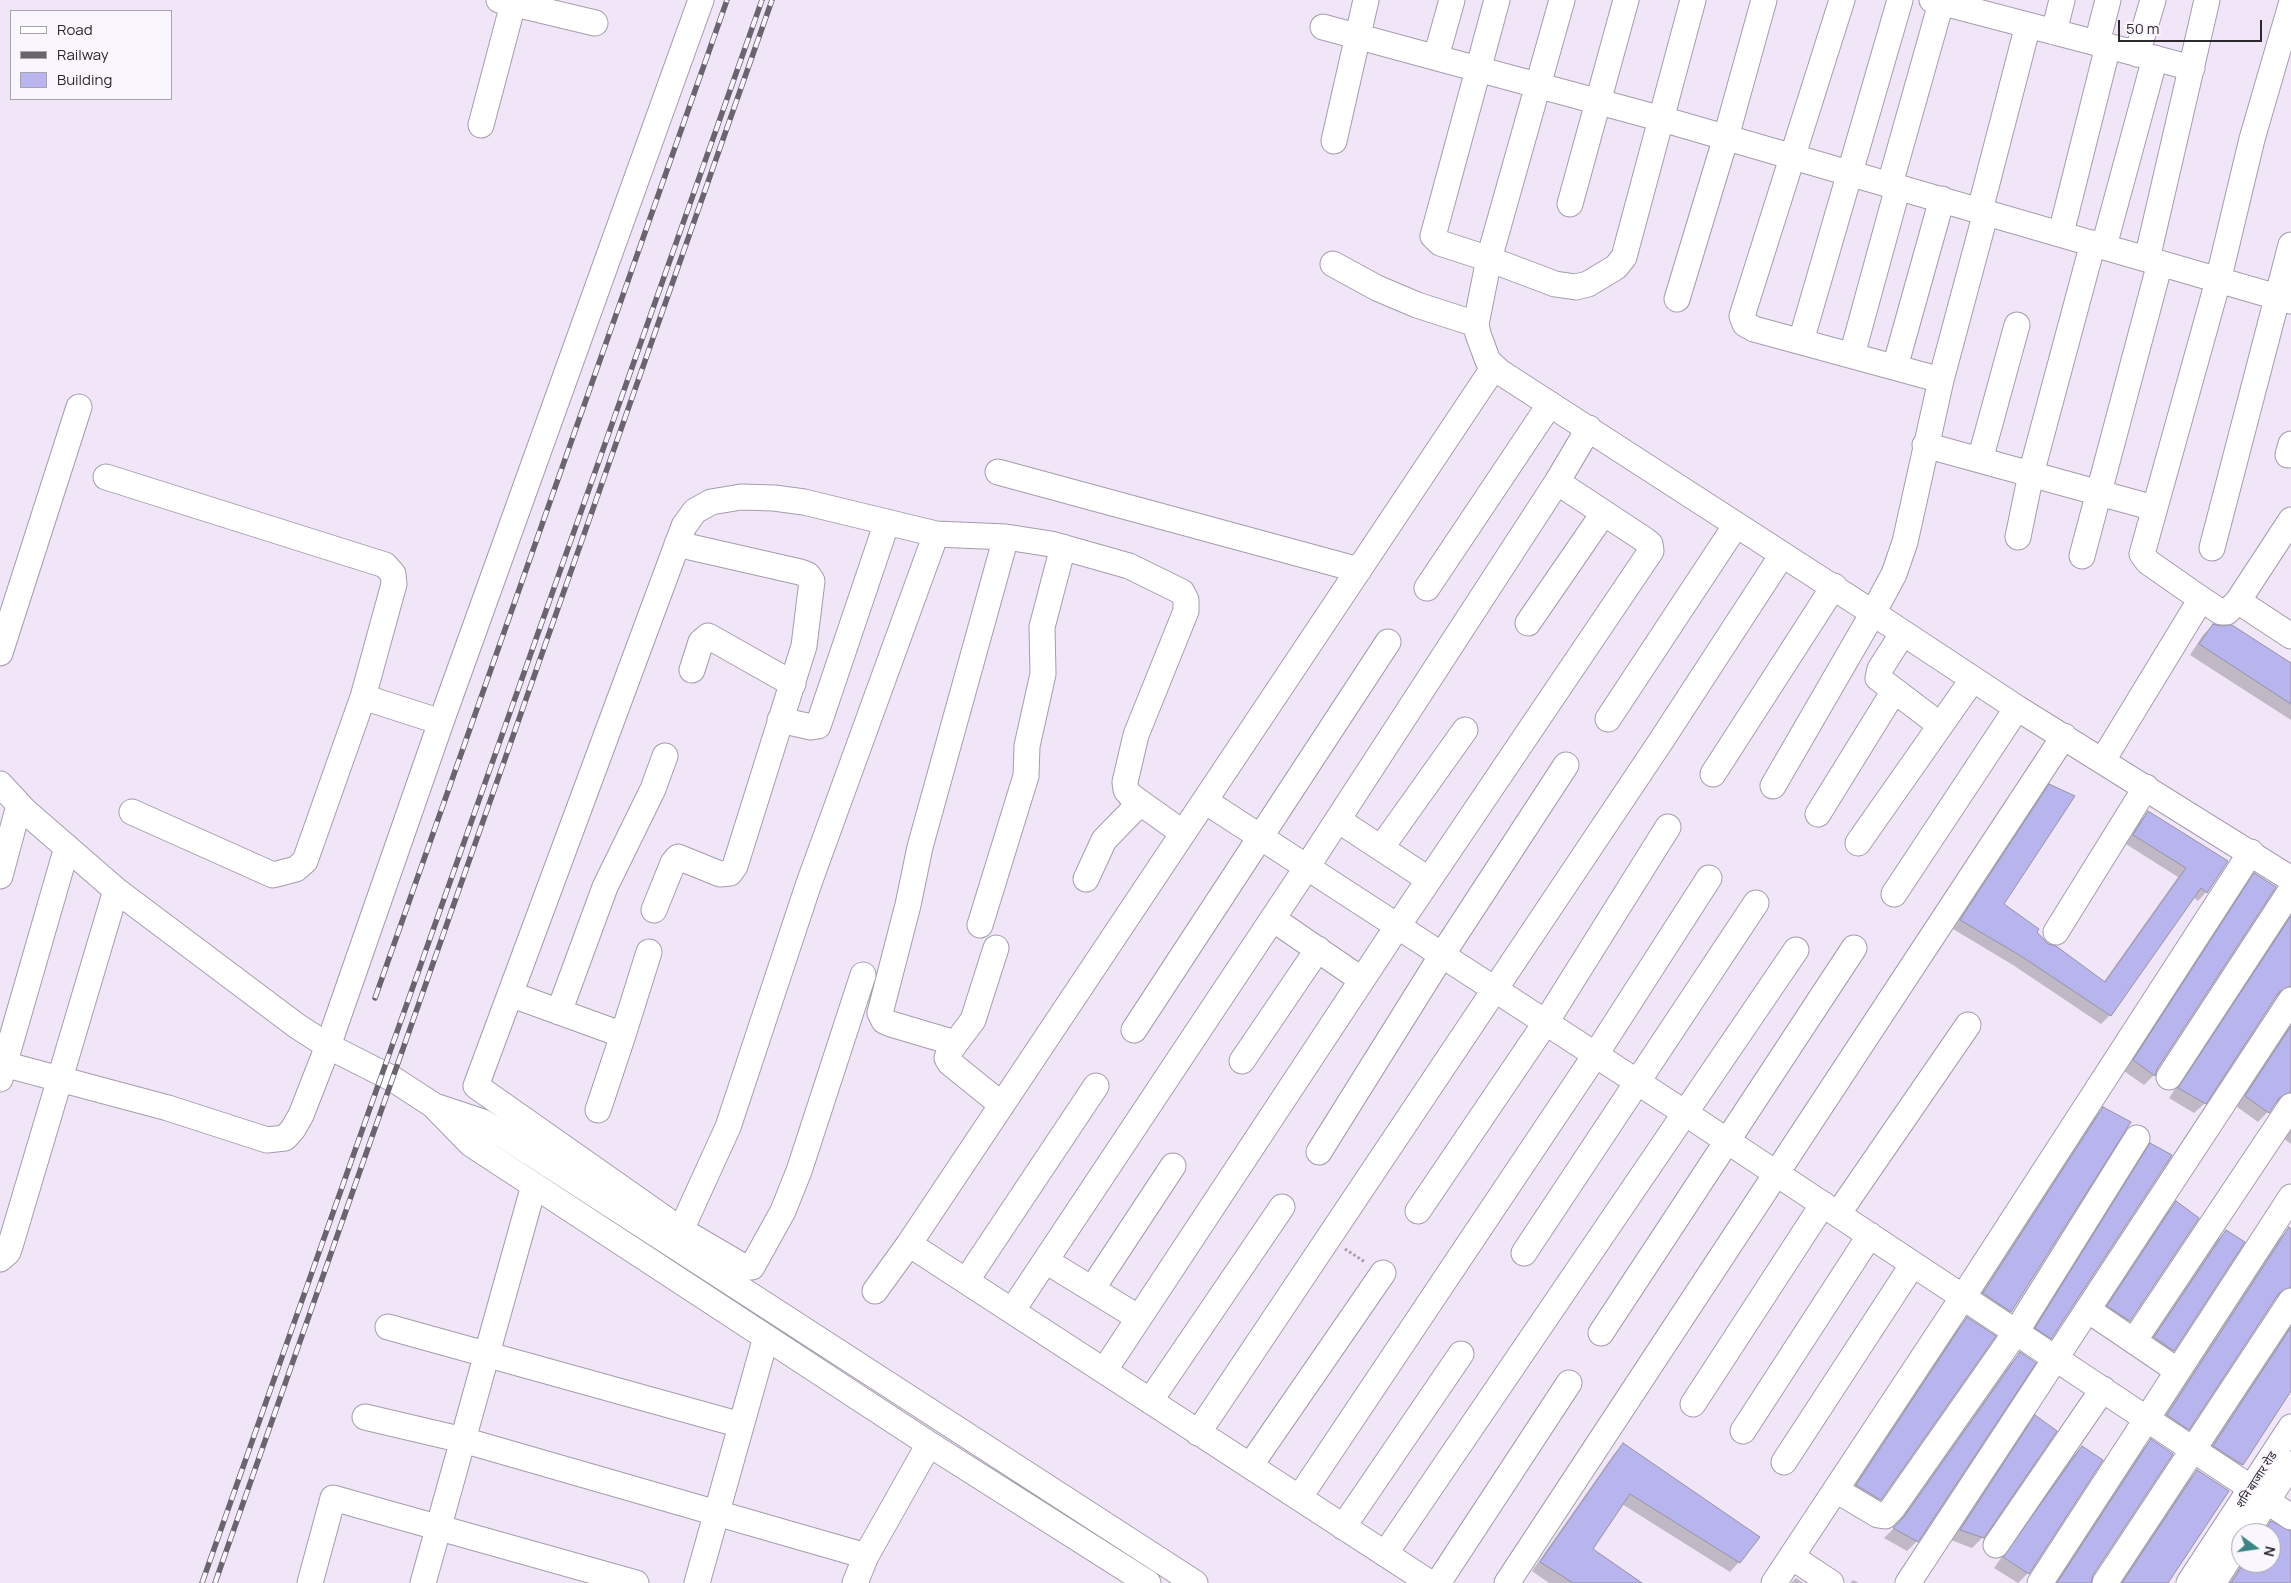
<!DOCTYPE html>
<meta charset="utf-8">
<style>
body{margin:0}
#map{position:relative;width:2291px;height:1583px;overflow:hidden;background:#f0e6f7;font-family:Manrope,sans-serif}
canvas{display:block}
.legend{position:absolute;left:10px;top:10px;width:162px;height:90px;box-sizing:border-box;background:#faf6fd;border:1px solid #a8a4ab;margin:0;padding:6px 9px;list-style:none;font-size:15px;color:#2c292f}
.legend li{display:flex;align-items:center;gap:10px;height:25px}
.legend b{width:25px;border:1px solid #a8a4ab}
.north{position:absolute;left:2231px;top:1523px;width:50px;height:50px;box-sizing:border-box;background:#faf6fd;border:1px solid #a8a4ab;border-radius:50%;rotate:104deg;font-size:14px;font-weight:700;line-height:20px;text-align:center;color:#2c292f}
.north::after{content:'';display:block;margin:auto;width:18px;height:22px;background:#3d8585;clip-path:polygon(50% 0,100% 100%,50% 72%,0 100%)}
.scale{position:absolute;left:2118px;top:20px;width:144px;height:22px;box-sizing:border-box;border:2px solid #2c292f;border-top:0;padding-left:6px;font-size:15px;line-height:18px;white-space:nowrap;color:#2c292f;-webkit-text-stroke:4px #faf6fd;paint-order:stroke}
</style>
<div id="map">
<canvas width="2291" height="1583"></canvas>
<ul class="legend">
<li><b style="height:6px;background:#fff"></b>Road</li>
<li><b style="height:6px;background:#69646d"></b>Railway</li>
<li><b style="height:14px;background:#b8b4ee"></b>Building</li>
</ul>
<div class="north">N</div>
<div class="scale">50 m</div>
</div>
<script>
const c = document.querySelector('canvas').getContext('2d');
c.lineJoin = 'round';
function fill(path, color) { c.fillStyle = color; c.fill(path, 'evenodd'); }
const toPath = rows => new Path2D(rows.map(r => 'M' + r).join(''));
function stroke(path, color, width, dash) { c.strokeStyle = color; c.lineWidth = width; c.lineCap = dash ? 'butt' : 'round'; c.setLineDash(dash || []); c.stroke(path); }
function label(font, color, halo, rows, align = 'center') {
  c.font = font + ' Manrope,"Noto Sans Devanagari",sans-serif'; c.lineWidth = 4; c.setLineDash([]); c.textBaseline = 'middle'; c.strokeStyle = halo; c.fillStyle = color; for (const [text, x, y, turn = 0] of rows) {
    c.save(); c.translate(x, y); c.rotate((+turn || 0) * Math.PI / 180); c.textAlign = isNaN(turn) ? turn : align; if (halo) c.strokeText(text, 0, 0); c.fillText(text, 0, 0); c.restore();
  }
}
const shadow = toPath([
 [2213,625,2291,665,2291,720,2190,655,2203,635],
 [2050,786,2002,904,2047,945,2103,983,2178,877,2126,844,2140,821,2148,812,2206,892,2198,901,2193,897,2110,1015,2101,1024,2013,965,1953,929,2041,795],
 [2255,875,2154,1075,2144,1085,2124,1071,2245,885],
 [2291,913,2291,1002,2281,995,2274,997,2205,1103,2194,1113,2169,1098],
 [2291,1023,2291,1106,2282,1101,2276,1103,2258,1122,2236,1106],
 [2103,1109,2010,1311,2000,1321,1974,1303,2093,1119],
 [2291,1127,2291,1144,2284,1139],
 [2150,1145,2050,1338,2040,1348,2026,1338,2140,1155],
 [2176,1203,2129,1320,2119,1330,2098,1316,2166,1213],
 [2289,1229,2291,1230,2291,1302,2281,1296,2274,1298,2188,1429,2178,1439,2157,1425,2279,1239],
 [2226,1231,2173,1350,2163,1360,2145,1348,2216,1241],
 [1967,1319,1880,1499,1870,1509,1847,1496,1957,1329],
 [2291,1324,2291,1389,2242,1464,2232,1474,2204,1456],
 [2020,1354,2034,1363,1917,1541,1907,1551,1884,1538,1895,1527,2010,1364],
 [2036,1417,1983,1537,1972,1548,1951,1540,2026,1427],
 [2151,1440,2089,1583,2055,1583,2141,1451],
 [1623,1444,1739,1562,1730,1572,1622,1504,1592,1550,1640,1583,1549,1583,1532,1571,1614,1454],
 [2082,1447,2028,1573,2018,1583,1994,1568,2072,1457],
 [2197,1471,2167,1583,2120,1583,2187,1481],
 [2271,1523,2291,1532,2291,1583,2229,1583,2242,1563,2271,1563,2271,1533,2261,1533],
 [1796,1578,1803,1583,1791,1583],
 [1853,1580,1859,1583,1850,1583]
]);
const building = toPath([
 [2213,624,2221,626,2232,625,2291,663,2291,704,2199,644,2213,624],
 [2049,784,2075,796,2004,904,2039,929,2037,932,2048,944,2056,946,2105,982,2186,868,2133,835,2148,811,2228,861,2207,893,2201,888,2111,1016,2021,956,1960,920,2049,784],
 [2254,873,2276,887,2157,1069,2155,1076,2133,1060,2254,873],
 [2291,916,2291,986,2279,992,2206,1104,2178,1088,2291,916],
 [2291,1026,2291,1092,2279,1098,2269,1113,2245,1096,2291,1026],
 [2103,1107,2131,1122,2011,1312,1983,1293,2103,1107],
 [2150,1143,2172,1155,2051,1339,2035,1328,2150,1143],
 [2176,1201,2199,1218,2130,1321,2107,1306,2176,1201],
 [2289,1227,2291,1229,2291,1287,2279,1293,2189,1430,2167,1415,2289,1227],
 [2226,1230,2245,1242,2174,1351,2154,1337,2226,1230],
 [1967,1317,1996,1336,1881,1500,1856,1485,1967,1317],
 [2291,1327,2291,1391,2243,1465,2213,1446,2291,1327],
 [2020,1352,2036,1363,1918,1542,1893,1528,1904,1517,2020,1352],
 [2035,1415,2057,1431,1984,1538,1960,1530,2035,1415],
 [2151,1439,2173,1454,2093,1575,2091,1583,2057,1583,2151,1439],
 [1623,1443,1760,1537,1740,1563,1630,1494,1593,1549,1642,1583,1573,1583,1540,1562,1623,1443],
 [2082,1446,2103,1460,2029,1574,2003,1557,2082,1446],
 [2197,1470,2229,1491,2168,1583,2122,1583,2197,1470],
 [2271,1521,2291,1531,2291,1583,2231,1583,2244,1563,2271,1563,2271,1533,2263,1533,2271,1521]
]);
const path = toPath([
 [1345,1249,1365,1262]
]);
const minor = toPath([
 [499,0,595,23],
 [1497,0,1433,236,1440,243,1489,259,1555,284,1576,287,1588,284,1616,267,1624,257,1693,0],
 [1562,0,1489,259,1476,324,1478,334,1488,361,1500,372,1873,613,1773,786],
 [1842,0,1742,316,1745,324,1754,329,1941,380],
 [1932,0,2192,68],
 [2291,5,2252,139,2218,281,2142,554,2148,562,2201,599,2221,612,2227,612,2238,601,2291,520],
 [1323,27,1662,119,2291,301],
 [2054,32,2062,0],
 [2097,43,2108,0],
 [2137,54,2153,0],
 [1436,57,1452,0],
 [481,125,513,4],
 [1334,141,1366,0],
 [1890,184,1941,3],
 [1570,204,1626,0],
 [1980,210,2028,25],
 [1986,212,1941,380,1905,542,1894,574,1873,613,2017,708,2291,879],
 [2061,233,2108,46],
 [2104,246,2155,58],
 [2147,259,2207,0],
 [1333,264,1377,288,1417,305,1476,324],
 [1677,299,1726,137,1764,0],
 [1801,341,1900,0],
 [1852,355,1898,187],
 [1895,367,1942,199],
 [1925,445,2154,508],
 [2288,455,2291,444],
 [1980,460,2017,325],
 [998,472,1359,570],
 [106,477,385,565,393,574,394,584,363,697,441,722],
 [2018,537,2031,474,2093,243],
 [2212,548,2291,245],
 [2082,556,2160,263],
 [1427,588,1550,404],
 [2238,601,2291,636],
 [1528,623,1603,514],
 [1903,633,1880,669,1878,678,1940,725],
 [0,653,79,407],
 [692,670,701,642,708,636,793,684],
 [1608,719,1736,525],
 [780,720,811,727,818,726,887,522],
 [2103,760,2201,599],
 [1713,774,1834,586],
 [0,784,25,811,116,890,297,1026,328,1046,393,1079,433,1105,471,1144,929,1444,1148,1583],
 [1205,801,1685,1113,2251,1488],
 [132,812,273,875,296,869,305,861,363,697],
 [1818,814,1894,691],
 [1338,820,1428,879],
 [1858,843,1973,679],
 [1381,848,1465,730],
 [0,876,18,809],
 [1086,879,1104,840,1140,803],
 [1894,894,2017,708],
 [654,910,673,863,678,857,720,874,730,873,735,866,804,646,812,581,808,575,800,572,677,544],
 [1273,919,1362,980],
 [980,925,1026,776,1027,746,1043,674,1042,627,1063,547],
 [2056,932,2146,787],
 [996,948,973,1020,949,1052,947,1058,950,1063,1002,1105],
 [863,975,799,1171,783,1211,752,1267,744,1267,681,1230,476,1086,684,526,695,511,711,502,741,497,774,498,804,502,936,534,1006,537,1051,544,1129,566,1182,592,1186,600,1186,611,1136,735,1125,782,1126,790,1131,796,1183,833],
 [510,994,623,1035,649,952],
 [559,1012,605,887,653,789,665,756],
 [1134,1030,1388,642],
 [955,1043,891,1024,884,1021,880,1013,908,905,920,847,1006,537],
 [1242,1061,1318,949],
 [0,1063,168,1108,267,1140,285,1138,293,1129,301,1115,328,1046,441,722,701,0],
 [2169,1077,2291,890],
 [0,1079,67,847],
 [438,1107,483,1122,1195,1583],
 [598,1110,623,1035],
 [1319,1152,1442,955,1566,765],
 [1418,1211,1546,1022,1668,827],
 [1838,1214,1968,1025],
 [681,1230,728,1127,809,883,936,534],
 [909,1244,1430,1583],
 [1524,1253,1756,903],
 [0,1259,8,1252,11,1243,116,890],
 [1046,1261,1139,1318],
 [966,1281,1096,1086],
 [1092,1289,1173,1166],
 [875,1291,909,1244,1494,367],
 [2088,1310,2178,1371],
 [1012,1311,1307,867,1557,482,1589,428],
 [388,1327,741,1425],
 [1601,1333,1854,948],
 [2134,1341,2291,1106],
 [1104,1371,1391,936,1651,551,1650,544,1645,540,1557,482],
 [1150,1401,1282,1207],
 [1693,1404,1823,1204],
 [365,1417,463,1440,866,1556],
 [1743,1431,1870,1235],
 [1198,1433,1661,741,1782,555],
 [1784,1462,1913,1264],
 [1250,1466,1383,1273],
 [1836,1490,1878,1515,1885,1516,1892,1509,2016,1332,2137,1138],
 [1299,1498,1596,1054,1709,878],
 [2267,1501,2291,1517],
 [1343,1527,1461,1354],
 [2246,1533,2291,1464],
 [1996,1545,2103,1389],
 [1385,1554,1796,950],
 [1792,1557,1831,1583],
 [310,1583,333,1498,636,1583],
 [423,1583,534,1185],
 [697,1583,766,1337],
 [855,1583,866,1556,929,1444],
 [1438,1583,1569,1383],
 [1507,1583,2064,736],
 [1774,1583,1963,1297,2251,852],
 [1908,1583,2291,1000],
 [2040,1583,2291,1197],
 [2105,1583,2291,1301],
 [2189,1583,2291,1427],
 [2213,1583,2241,1540]
]);
const rail = toPath([
 [375,998,727,0],
 [202,1583,762,0],
 [215,1583,772,0]
]);
const streetNames = [
 ["शनि बाजार रोड",2257,1480,-57]
];
fill(shadow, '#0003');
fill(building, '#b8b4ee');
stroke(building, '#9493a4', 1);
stroke(minor, '#a59cac', 27);
stroke(path, '#a49ca9', 3, [2.5, 2.5]);
stroke(minor, '#fff', 25);
stroke(rail, '#69646d', 5.5);
stroke(rail, '#faf6fd', 4, [11]);
label('12px', '#2c292f', '#faf6fd', streetNames);
</script>
